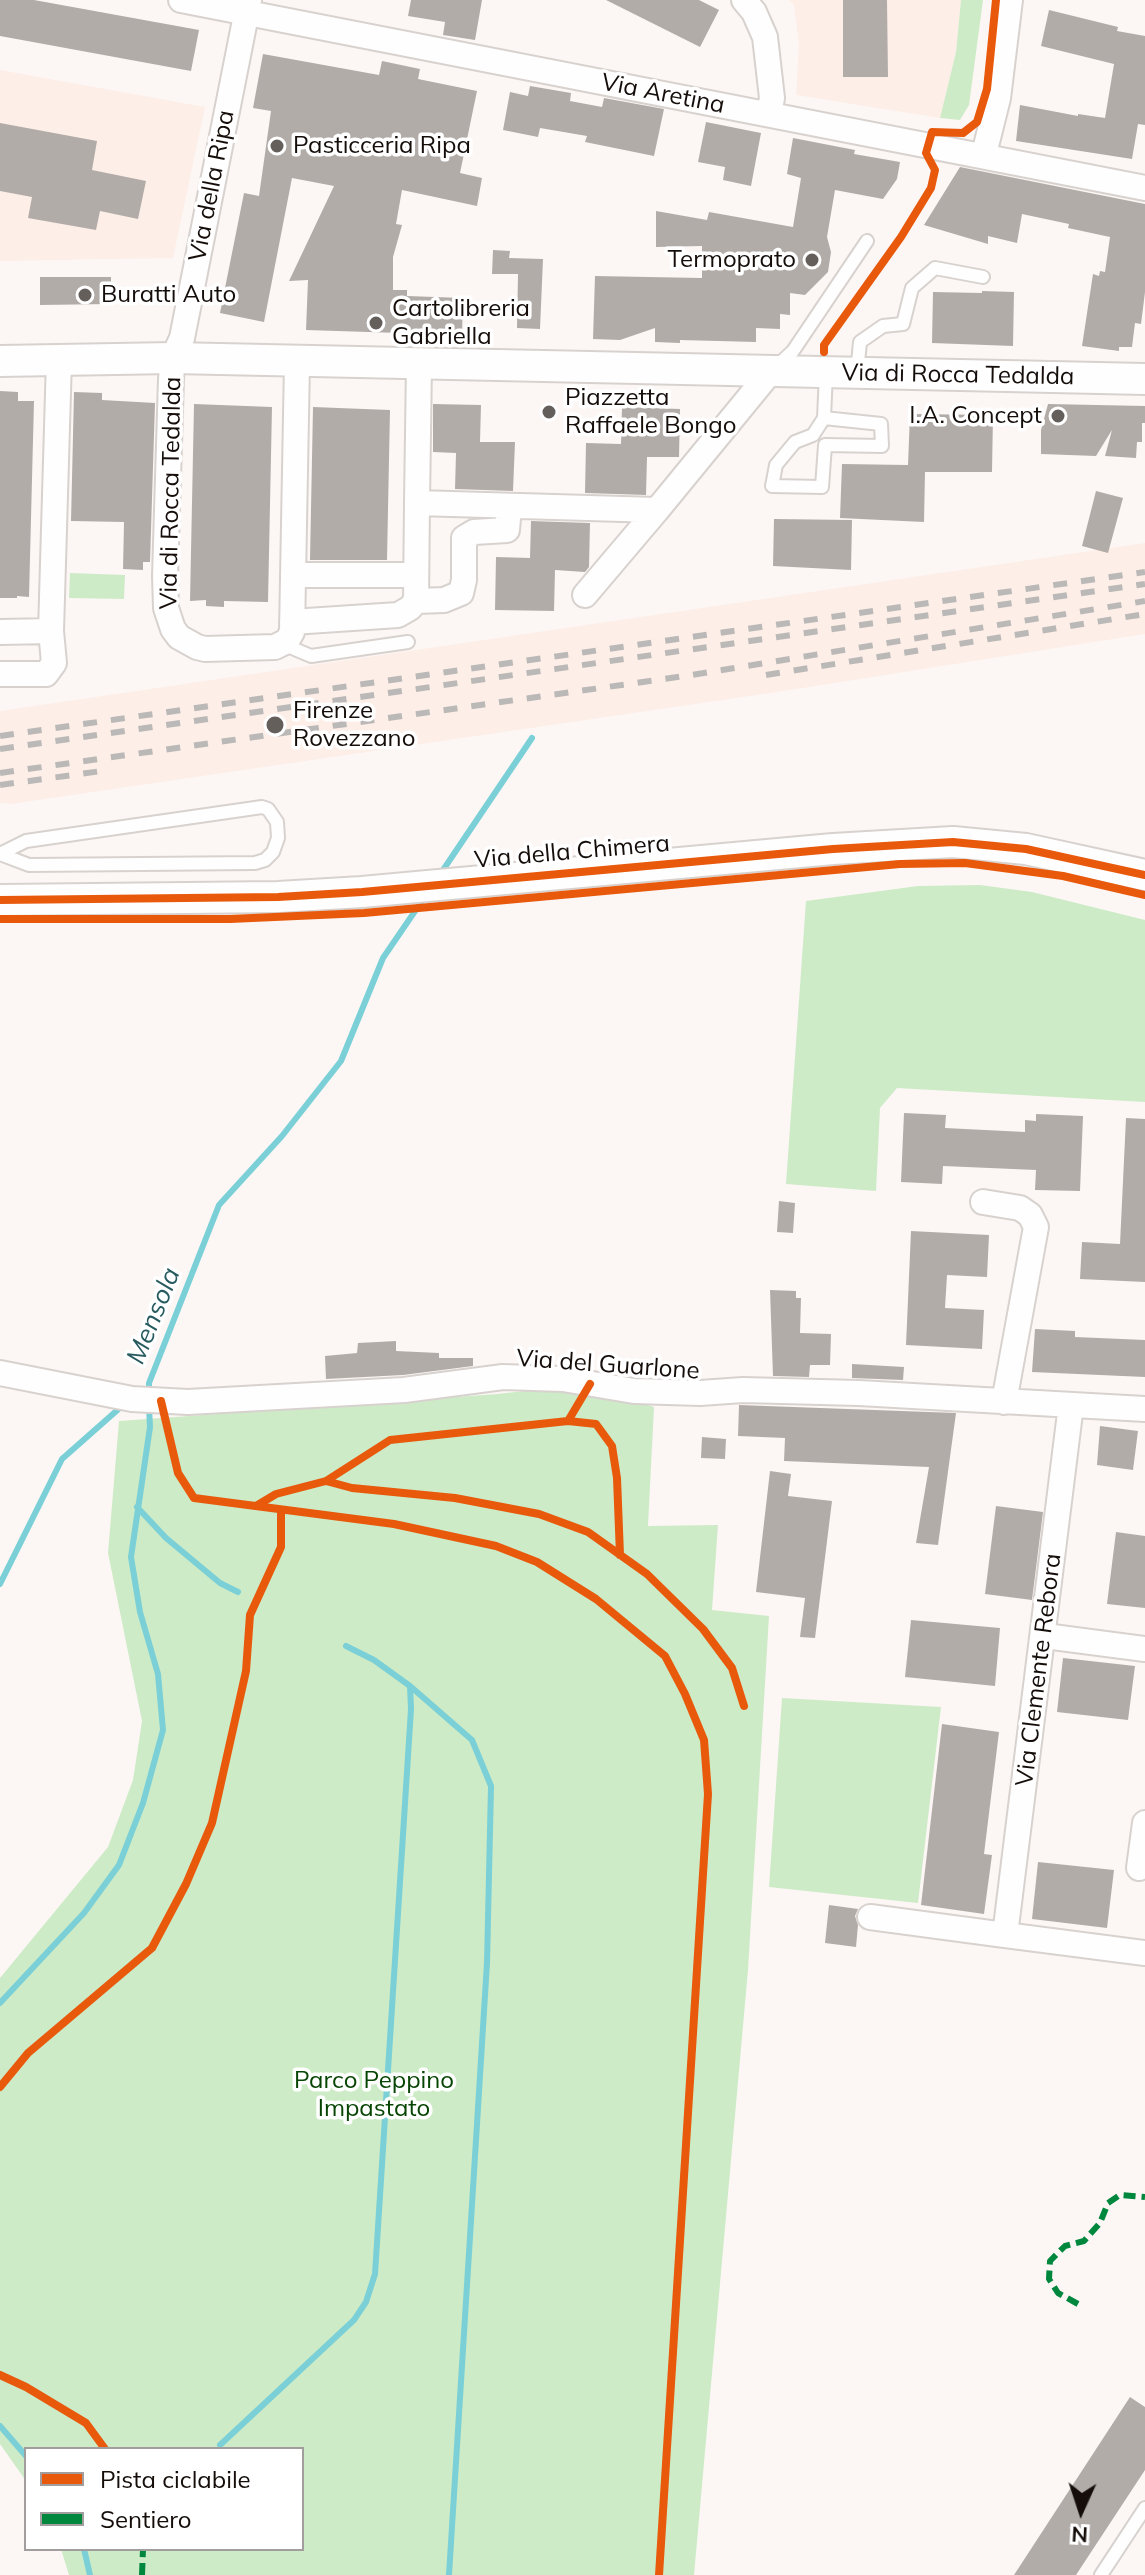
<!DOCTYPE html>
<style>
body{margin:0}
#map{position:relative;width:1145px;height:2575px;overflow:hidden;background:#fcf7f5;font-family:Mulish,sans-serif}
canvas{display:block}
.legend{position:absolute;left:24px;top:2447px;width:280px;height:104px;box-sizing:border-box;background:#fff;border:2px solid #a19e9d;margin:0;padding:10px 14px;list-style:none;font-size:24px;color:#140d0a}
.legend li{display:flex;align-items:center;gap:16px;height:40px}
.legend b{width:40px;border:2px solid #a19e9d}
.north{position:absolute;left:1041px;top:2471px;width:80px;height:80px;-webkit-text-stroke:6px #fff;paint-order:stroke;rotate:183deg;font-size:22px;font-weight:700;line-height:32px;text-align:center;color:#140d0a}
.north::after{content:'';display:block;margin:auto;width:28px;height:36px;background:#140d0a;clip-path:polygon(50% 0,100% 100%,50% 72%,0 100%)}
</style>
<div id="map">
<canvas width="1145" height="2575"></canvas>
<ul class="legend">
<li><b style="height:10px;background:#e8590c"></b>Pista ciclabile</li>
<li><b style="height:10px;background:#00873e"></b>Sentiero</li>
</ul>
<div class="north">N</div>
</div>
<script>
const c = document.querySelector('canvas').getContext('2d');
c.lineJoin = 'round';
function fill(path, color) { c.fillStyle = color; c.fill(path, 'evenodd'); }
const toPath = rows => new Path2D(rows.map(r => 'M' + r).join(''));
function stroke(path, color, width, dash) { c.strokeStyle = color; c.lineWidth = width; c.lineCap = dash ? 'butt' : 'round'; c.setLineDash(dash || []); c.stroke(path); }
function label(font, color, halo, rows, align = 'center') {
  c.font = font + ' Mulish,sans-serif'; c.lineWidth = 7; c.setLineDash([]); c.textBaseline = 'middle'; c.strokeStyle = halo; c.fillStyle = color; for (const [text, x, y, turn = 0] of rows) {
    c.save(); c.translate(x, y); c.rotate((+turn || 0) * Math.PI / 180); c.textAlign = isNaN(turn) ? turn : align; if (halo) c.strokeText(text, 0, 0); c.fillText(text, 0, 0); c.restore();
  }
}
const built = toPath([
 [789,0,961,0,956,52,940,118,796,95,799,43,794,5],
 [0,70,205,107,173,258,0,261],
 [1145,543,1145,634,784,691,11,804,0,803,0,711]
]);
const green = toPath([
 [961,0,983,0,969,105,960,120,940,118,956,52],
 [70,573,125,575,124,599,69,598],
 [980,885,1032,892,1145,920,1145,1102,897,1088,880,1108,876,1191,786,1184,806,901,918,886],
 [590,1384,654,1407,648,1526,718,1525,712,1610,769,1616,748,1970,694,2575,69,2575,61,2549,302,2549,302,2449,26,2449,26,2481,0,2444,0,1978,108,1847,133,1780,142,1721,108,1553,119,1421,497,1394],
 [782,1698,941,1707,918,1903,769,1887]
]);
const stream = toPath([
 [439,876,532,738],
 [149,1396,149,1383,219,1205,282,1136,341,1061,383,958,426,895],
 [137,1507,166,1538,220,1583,238,1592],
 [0,1584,62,1459,122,1406],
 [346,1646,374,1660,410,1686,472,1740,491,1786,487,1963,449,2575],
 [0,2003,84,1913,119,1865,143,1803,163,1730,158,1674,140,1612,131,1557,150,1427,149,1407],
 [0,2426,26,2456],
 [220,2445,354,2320,366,2302,375,2274,411,1709,410,1686],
 [84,2549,90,2575]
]);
const building = toPath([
 [0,0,34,0,199,30,191,71,0,36],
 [411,0,482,0,475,40,443,35,445,22,408,16],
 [606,0,699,0,719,10,700,47],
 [843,0,887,0,888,77,843,77],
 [1049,10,1118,27,1117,31,1145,36,1145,125,1138,124,1132,159,1016,141,1020,105,1078,116,1078,114,1105,118,1114,64,1041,46],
 [263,54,379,75,382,61,420,69,418,79,477,91,460,173,482,178,477,206,402,190,396,224,402,225,393,257,393,290,407,290,407,296,463,298,462,335,306,330,308,280,289,281,334,186,292,178,264,322,220,313,244,193,259,196,271,111,253,108],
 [530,86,571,93,570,101,602,107,604,98,664,109,654,156,585,142,587,136,540,128,538,137,503,130,510,92,528,96],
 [706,122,761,133,751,186,723,180,725,167,698,162],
 [0,123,97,141,92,170,146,181,138,219,100,211,96,230,28,218,32,197,0,191],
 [793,138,855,150,854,154,900,162,897,179,883,199,835,190,827,237,831,252,828,272,805,295,790,293,790,315,780,314,780,329,756,328,756,342,680,340,680,343,655,342,655,328,620,340,593,339,595,276,702,278,702,246,656,247,656,211,707,220,709,212,793,227,801,178,787,174],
 [960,167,1145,204,1145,292,1141,324,1135,323,1132,347,1119,347,1119,351,1082,346,1093,274,1099,276,1100,271,1105,272,1110,237,1068,228,1069,224,1022,214,1017,243,988,236,988,244,924,225],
 [493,250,510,251,509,258,543,259,540,329,517,328,518,274,492,274],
 [40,277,111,277,111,304,40,305],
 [982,291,1014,292,1013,346,932,343,933,292,982,293],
 [0,391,18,392,18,401,34,401,29,597,17,596,17,598,0,598],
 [74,392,102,393,102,400,155,403,150,562,143,562,143,570,123,569,124,522,71,521],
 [194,404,272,407,268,602,224,601,224,607,206,606,206,600,190,601],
 [433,404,481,405,480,442,515,442,513,491,455,489,456,453,433,452],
 [1048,404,1145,406,1145,423,1142,423,1142,442,1137,442,1136,458,1105,456,1112,430,1096,456,1041,454,1041,430],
 [313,407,390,410,387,560,310,560],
 [622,407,680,409,679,457,647,457,646,495,585,493,586,443,621,444],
 [910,414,993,415,992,472,925,472,924,522,840,518,842,464,908,465],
 [1096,491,1123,498,1108,553,1082,546],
 [774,519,852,520,851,570,773,566],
 [531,521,590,523,589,567,585,572,555,570,554,611,495,610,496,557,530,558],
 [904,1113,946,1115,945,1128,1025,1132,1025,1120,1036,1121,1036,1114,1083,1116,1080,1191,1035,1190,1036,1170,943,1166,942,1184,901,1182],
 [1126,1118,1145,1119,1145,1282,1080,1279,1082,1242,1120,1244],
 [779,1201,795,1203,793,1233,777,1232],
 [911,1231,989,1235,987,1277,947,1275,945,1308,984,1310,982,1349,906,1345],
 [770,1290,796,1291,796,1298,801,1298,800,1333,831,1334,830,1365,810,1365,809,1377,773,1376],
 [1035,1329,1075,1331,1075,1337,1145,1340,1145,1377,1032,1372],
 [396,1341,396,1351,439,1353,439,1358,473,1358,473,1366,403,1375,326,1379,325,1356,357,1353,358,1343],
 [852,1364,904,1367,903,1380,852,1378],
 [739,1405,956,1413,938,1545,916,1543,929,1467,784,1461,785,1438,738,1436],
 [1100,1426,1138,1431,1133,1470,1097,1465],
 [702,1437,726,1439,725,1459,701,1458],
 [770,1471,791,1474,788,1496,832,1501,815,1638,800,1637,805,1598,756,1592],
 [996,1506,1043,1512,1032,1600,985,1594],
 [1116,1532,1145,1536,1145,1608,1107,1604],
 [911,1620,1000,1628,995,1686,905,1677],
 [1063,1658,1135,1666,1128,1720,1057,1712],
 [942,1724,999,1732,984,1854,992,1855,984,1914,921,1905],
 [1038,1862,1114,1870,1107,1928,1032,1919],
 [829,1905,858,1909,855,1916,858,1925,856,1947,825,1943],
 [1130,2397,1145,2407,1145,2470,1076,2575,1014,2575]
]);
const service = toPath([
 [777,366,793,351,867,241],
 [857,373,860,342,883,326,903,324,912,288,935,268,983,277],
 [824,418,813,435,795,442,776,465,772,486,822,487,825,445,882,446,881,424,824,418,826,373],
 [287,641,292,648,311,656,408,642],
 [262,807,268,809,277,822,278,838,273,852,265,860,255,863,29,865,0,854,26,841,262,807],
 [1101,2575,1145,2508]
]);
const minor = toPath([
 [181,0,1145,188],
 [249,0,182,338,173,358,171,379,165,576,166,608,173,629,179,637,197,647,205,649,275,647,287,641,292,632,297,362],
 [744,0,754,12,765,37,772,98,769,114],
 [984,154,998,98,1010,0],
 [419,364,417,503,657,510,771,371],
 [293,575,416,575],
 [585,595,657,510],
 [416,601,444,600,461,593,464,580,464,538,474,532,507,530,509,506],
 [292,622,398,615,410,608,416,601,417,503],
 [0,632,51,631],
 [0,674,46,674,54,663,51,631,59,359],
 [983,1202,1020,1208,1030,1215,1036,1227,1004,1402],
 [0,1373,132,1399,188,1402,404,1390,503,1377,563,1379,634,1391,700,1393,743,1390,859,1393,1145,1409],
 [1045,1636,1145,1649],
 [1139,1868,1145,1823],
 [870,1917,1005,1935,1071,1405],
 [1005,1935,1145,1953]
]);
const tertiary = toPath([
 [0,361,173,358,1145,379],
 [0,900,278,897,362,892,833,849,953,842,1026,849,1145,875]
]);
const rail = toPath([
 [766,675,1145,614],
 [0,736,1145,572],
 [0,749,1145,584],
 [0,773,685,676,1145,601],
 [0,785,109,770]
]);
const quiet = toPath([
 [1078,2304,1058,2293,1049,2279,1050,2261,1065,2246,1084,2241,1100,2223,1108,2203,1120,2195,1145,2197],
 [142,2575,143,2549]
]);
const cycleway = toPath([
 [824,352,824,345,901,237,931,188,935,170,926,153,932,132,963,133,977,122,987,89,996,0],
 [0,900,278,897,362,892,833,849,953,842,1026,849,1145,875],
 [0,919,230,919,364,913,900,864,965,863,1063,876,1145,895],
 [161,1401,178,1473,194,1498,394,1524,496,1546,537,1562,596,1599,665,1656,685,1694,704,1740,708,1794,659,2575],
 [568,1421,596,1424,612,1446,617,1478,620,1555],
 [326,1481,352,1488,455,1498,539,1514,588,1532,647,1574,703,1629,732,1668,744,1706],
 [256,1506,276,1494,326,1481,390,1440,568,1421,590,1384],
 [0,2087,28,2053,152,1948,186,1884,212,1823,246,1671,250,1615,281,1547,281,1510],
 [0,2375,26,2387,86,2423,105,2449]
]);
const markers = [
 [277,146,8,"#655f5c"],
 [812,260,8,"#655f5c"],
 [85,295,8,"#655f5c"],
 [376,323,8,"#655f5c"],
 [549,412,8,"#655f5c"],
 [1058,416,8,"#655f5c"],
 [275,725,10,"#655f5c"]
];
const streetNames = [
 ["Via Aretina",663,94,11],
 ["Via della Ripa",212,186,-79],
 ["Via di Rocca Tedalda",958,375,1],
 ["Via di Rocca Tedalda",171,493,-89],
 ["Via della Chimera",572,852,-5],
 ["Via del Guarlone",608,1365,4],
 ["Via Clemente Rebora",1039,1670,-83]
];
const poiNames = [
 ["Pasticceria Ripa",293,146],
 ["Termoprato",796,260,"right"],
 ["Buratti Auto",101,295],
 ["Cartolibreria",392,309],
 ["Gabriella",392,337],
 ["Piazzetta",565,398],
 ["Raffaele Bongo",565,426],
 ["I.A. Concept",1042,416,"right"],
 ["Firenze",293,711],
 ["Rovezzano",293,739]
];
const parkNames = [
 ["Parco Peppino",374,2081],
 ["Impastato",374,2109]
];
const waterNames = [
 ["Mensola",154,1316,-68]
];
fill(built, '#fdeee7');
fill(green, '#ceebc7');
stroke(stream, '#7ad0d6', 6);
fill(building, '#b2aca9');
stroke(service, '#d8d2cf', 16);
stroke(minor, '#d8d2cf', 28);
stroke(tertiary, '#d8d2cf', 34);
stroke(service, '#fffefe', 12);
stroke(minor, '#fffefe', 24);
stroke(tertiary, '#fffefe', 30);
stroke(rail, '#bbb9b8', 6, [14, 14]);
stroke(quiet, '#00873e', 6, [12, 6]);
stroke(cycleway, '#e8590c', 8);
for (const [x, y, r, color] of markers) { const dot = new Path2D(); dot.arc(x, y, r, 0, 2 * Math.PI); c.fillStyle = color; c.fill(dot); stroke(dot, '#fff', 3); }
label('24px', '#140d0a', '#fff', streetNames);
label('24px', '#140d0a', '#fff', poiNames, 'left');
label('24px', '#064503', '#fff', parkNames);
label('italic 26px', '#275b5f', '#fff', waterNames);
</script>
